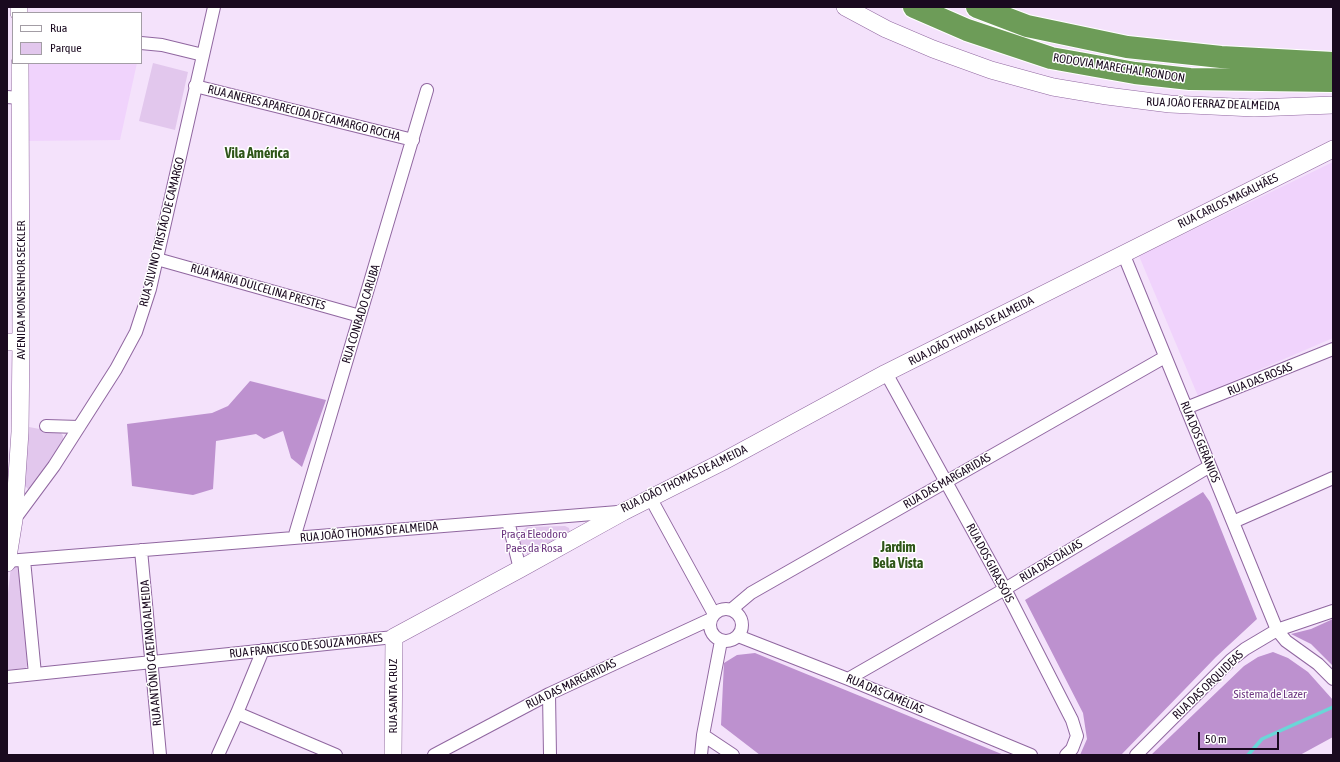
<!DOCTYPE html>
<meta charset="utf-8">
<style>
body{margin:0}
#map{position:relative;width:1340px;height:762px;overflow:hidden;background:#f4e2fb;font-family:"Asap Condensed",sans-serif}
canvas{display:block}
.frame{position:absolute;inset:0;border:8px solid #1a0a1f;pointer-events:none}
.legend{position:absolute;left:12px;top:12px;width:130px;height:52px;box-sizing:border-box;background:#fff;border:1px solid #a39da5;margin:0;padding:5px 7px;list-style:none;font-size:12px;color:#1a0a1f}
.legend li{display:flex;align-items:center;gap:8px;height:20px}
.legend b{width:20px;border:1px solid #a39da5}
.scale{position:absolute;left:1198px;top:732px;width:81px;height:18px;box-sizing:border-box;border:2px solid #1a0a1f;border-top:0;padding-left:5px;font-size:12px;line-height:14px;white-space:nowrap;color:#1a0a1f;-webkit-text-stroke:3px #fff;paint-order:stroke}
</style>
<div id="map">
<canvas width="1340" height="762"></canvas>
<div class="frame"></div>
<ul class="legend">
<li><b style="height:5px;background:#fff"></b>Rua</li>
<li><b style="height:11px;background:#e2c7ed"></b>Parque</li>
</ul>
<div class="scale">50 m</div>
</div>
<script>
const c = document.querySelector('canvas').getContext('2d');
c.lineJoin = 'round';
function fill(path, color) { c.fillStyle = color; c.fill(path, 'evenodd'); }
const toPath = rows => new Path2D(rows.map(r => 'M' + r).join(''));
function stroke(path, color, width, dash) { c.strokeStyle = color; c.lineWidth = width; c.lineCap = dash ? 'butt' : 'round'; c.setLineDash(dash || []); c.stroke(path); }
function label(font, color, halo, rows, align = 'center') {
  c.font = font + ' "Asap Condensed",sans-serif'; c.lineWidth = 3; c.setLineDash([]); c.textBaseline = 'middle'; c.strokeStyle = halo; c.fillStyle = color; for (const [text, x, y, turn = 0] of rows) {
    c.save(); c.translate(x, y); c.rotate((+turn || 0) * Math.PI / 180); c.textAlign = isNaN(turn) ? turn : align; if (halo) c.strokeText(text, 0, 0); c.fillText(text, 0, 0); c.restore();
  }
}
const built = toPath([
 [26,63,137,63,120,140,27,141],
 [1333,162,1333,338,1198,396,1139,256]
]);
const green = toPath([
 [153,63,188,72,175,130,139,121],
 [29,427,61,433,63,436,63,441,36,487,32,490,28,489,24,485],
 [565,526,569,528,570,533,535,555,528,555,520,548,518,538,522,531,527,527],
 [19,564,28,664,26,668,7,670,7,602,11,566]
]);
const forest = toPath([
 [250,381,326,400,302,467,291,458,283,431,264,439,256,434,216,441,213,489,193,495,132,486,127,424,212,413,228,406],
 [1203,492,1210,502,1257,619,1216,657,1121,755,1080,755,1087,739,1083,713,1025,600],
 [1333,619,1333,666,1311,644,1291,634,1311,629],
 [1273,652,1288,658,1308,672,1333,700,1333,737,1300,755,1151,755,1244,666,1258,657],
 [755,653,1004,755,760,755,721,725,724,663,737,655]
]);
const stream = toPath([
 [1248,755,1262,739,1333,707]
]);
const street = toPath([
 [141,43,162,45,203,55],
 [195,86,413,140],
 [7,97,20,98],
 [1123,253,1277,630,1286,641,1318,664,1333,679],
 [157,259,360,316],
 [886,373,1005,589,1072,720,1077,736,1072,749,1066,755],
 [1186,408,1333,349],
 [46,426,79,427],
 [651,499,714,614],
 [14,520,54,466,116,369,136,332,150,289,214,7],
 [508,521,520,569],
 [1233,522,1333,478],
 [294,538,427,90],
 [141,550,160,755],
 [24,560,35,674],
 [7,561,618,512],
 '710 625a16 16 0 1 1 32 0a16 16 0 1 1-32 0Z',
 [732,609,751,593,1165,357],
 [738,636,848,679,1031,755],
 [7,677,394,637],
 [848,679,1005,589,1210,466],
 [549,694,550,755],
 [237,713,336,755],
 [703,735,733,755],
 [218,755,237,713,263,650],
 [434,755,549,694,711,619],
 [701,755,703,735,721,641],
 [1136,755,1231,660,1245,649,1277,630,1333,611]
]);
const secondary = toPath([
 [19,7,19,13],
 [845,7,886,29,933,49,991,70,1053,87,1107,96,1170,104,1254,108,1333,105],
 [7,342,21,342],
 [7,563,14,520,20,432,21,342,20,63],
 [393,755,394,637,520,569,623,512,722,462,886,373,1333,149]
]);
const highway = toPath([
 [914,7,967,30,1051,58,1135,73,1190,79,1333,81],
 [977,7,1027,26,1127,47,1221,57,1333,63]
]);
const streetNames = [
 ["RODOVIA MARECHAL RONDON",1119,68,9],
 ["RUA JOÃO FERRAZ DE ALMEIDA",1213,104,2],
 ["RUA ANERES APARECIDA DE CAMARGO ROCHA",304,113,14],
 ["RUA CARLOS MAGALHÃES",1228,201,-26],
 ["RUA SILVINO TRISTÃO DE CAMARGO",162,232,-76],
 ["RUA MARIA DULCELINA PRESTES",258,287,16],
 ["AVENIDA MONSENHOR SECKLER",21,290,-90],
 ["RUA CONRADO CARUBA",361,314,-73],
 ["RUA JOÃO THOMAS DE ALMEIDA",971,331,-27],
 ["RUA DAS ROSAS",1260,379,-22],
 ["RUA DOS GERÂNIOS",1200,442,68],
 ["RUA JOÃO THOMAS DE ALMEIDA",684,479,-26],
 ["RUA DAS MARGARIDAS",947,481,-30],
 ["RUA JOÃO THOMAS DE ALMEIDA",369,532,-5],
 ["RUA DAS DÁLIAS",1051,561,-31],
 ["RUA DOS GIRASSÓIS",990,563,62],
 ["RUA FRANCISCO DE SOUZA MORAES",306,646,-6],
 ["RUA ANTÔNIO CAETANO ALMEIDA",151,653,-95],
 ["RUA DAS MARGARIDAS",571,684,-26],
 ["RUA DAS ORQUIDEAS",1208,685,-44],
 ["RUA DAS CAMÉLIAS",885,694,23],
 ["RUA SANTA CRUZ",393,696,-90]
];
const parkNames = [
 ["Praça Eleodoro",534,534],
 ["Paes da Rosa",534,548],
 ["Sistema de Lazer",1270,694]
];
const quarterNames = [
 ["Vila América",257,154],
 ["Jardim",898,548],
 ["Bela Vista",898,564]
];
fill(built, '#f0d3fc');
fill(green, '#e2c7ed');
fill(forest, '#bd91cf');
stroke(stream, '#6ad6d7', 3.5);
stroke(street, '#9067a0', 14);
stroke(secondary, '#9067a0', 18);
stroke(highway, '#fff', 24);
stroke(street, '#fff', 12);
stroke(secondary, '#fff', 17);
stroke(highway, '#6d9c58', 22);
label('12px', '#1a0a1f', '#fff', streetNames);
label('12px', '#6d3781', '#fff', parkNames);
label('bold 14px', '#2e5518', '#fff', quarterNames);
</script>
